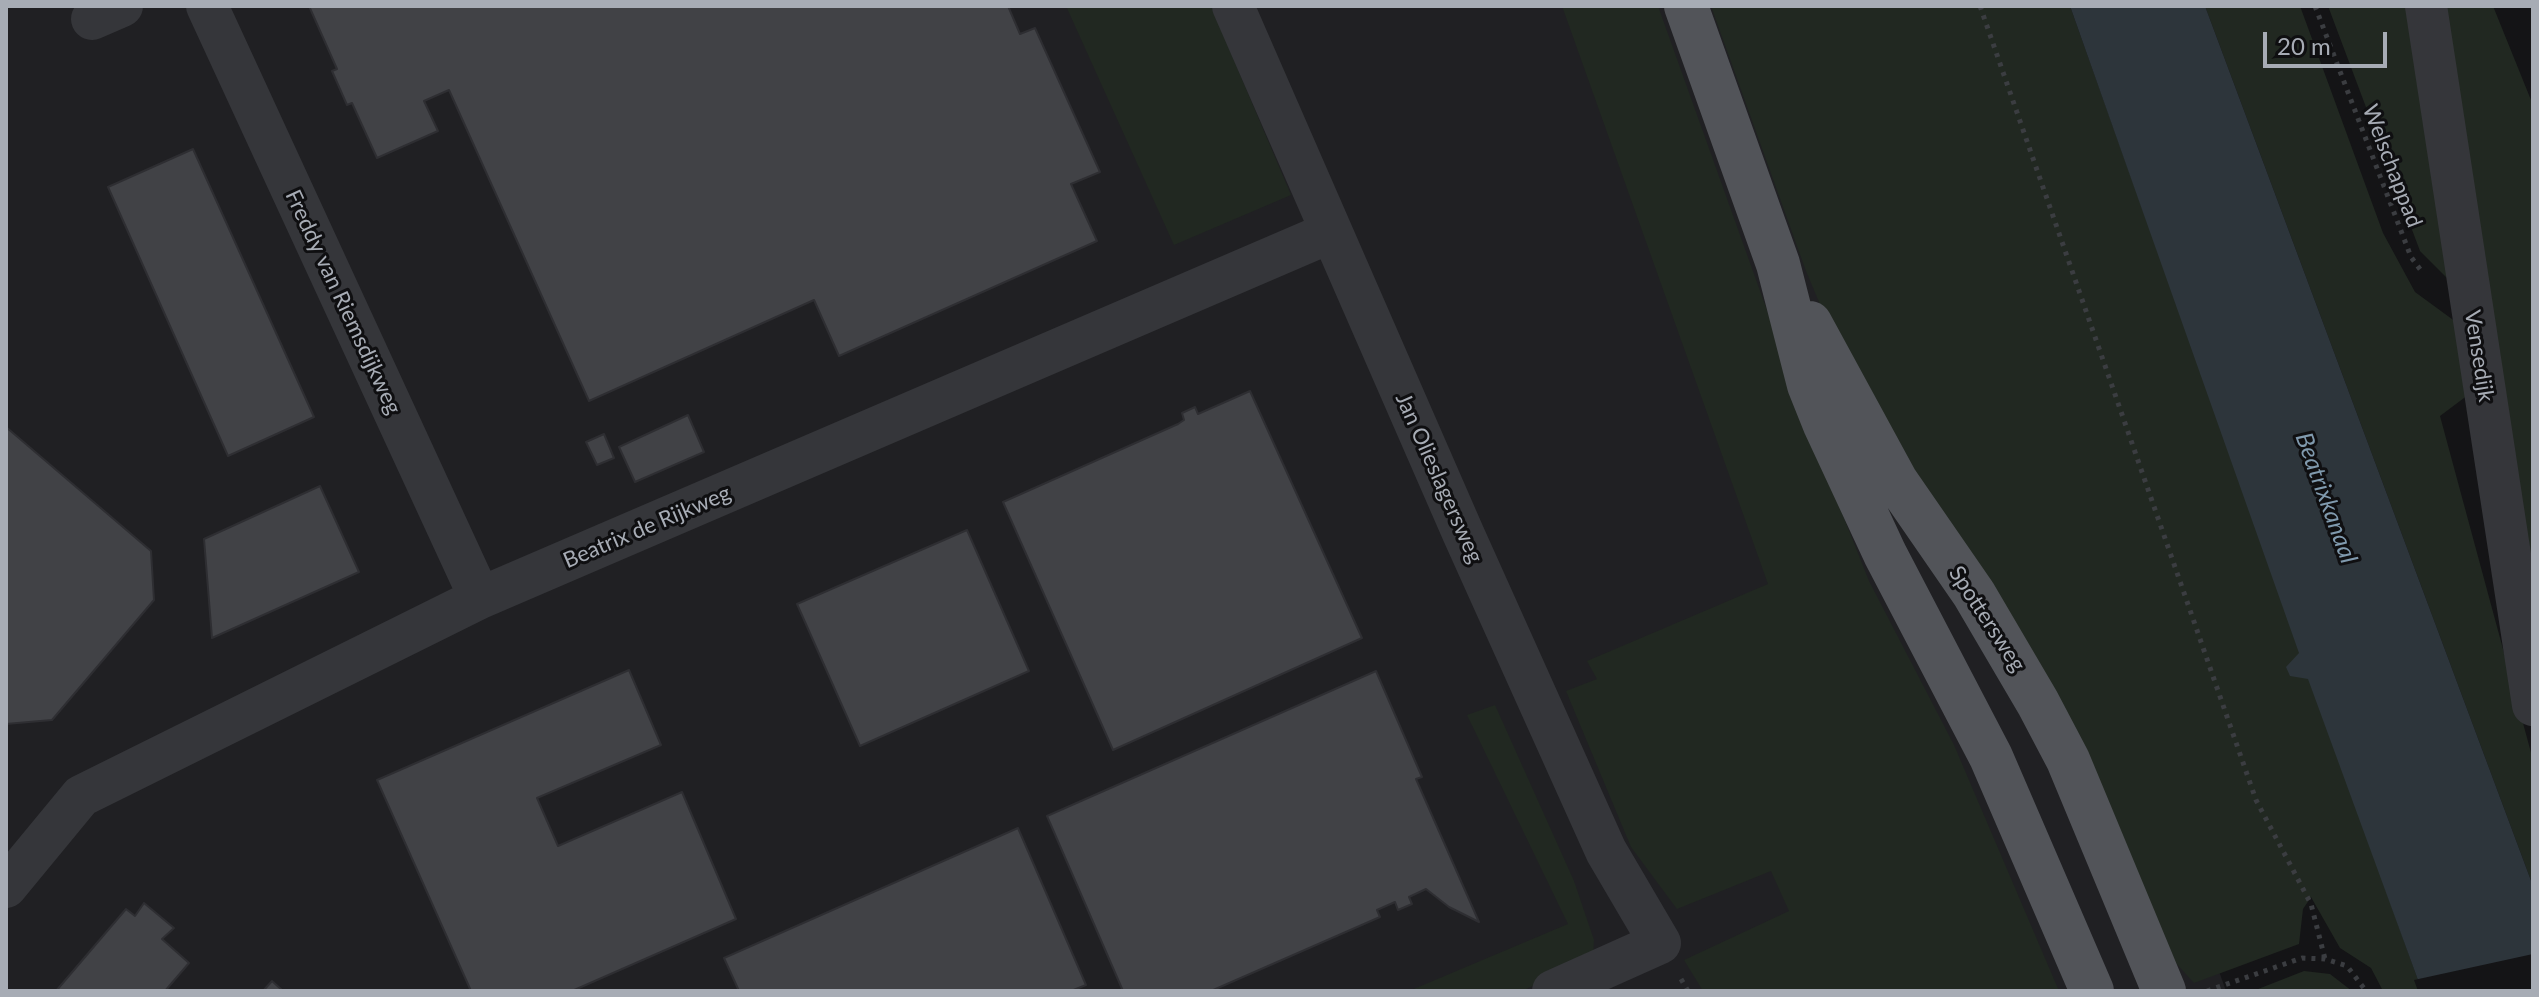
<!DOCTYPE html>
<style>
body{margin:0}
#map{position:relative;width:2539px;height:997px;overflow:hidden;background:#141416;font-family:Lato,sans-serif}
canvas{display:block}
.frame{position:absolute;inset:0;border:8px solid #a7acb5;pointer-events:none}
.scale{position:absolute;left:2263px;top:32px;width:124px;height:36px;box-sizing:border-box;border:4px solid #a7acb5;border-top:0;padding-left:10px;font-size:24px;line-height:28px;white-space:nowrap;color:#a7acb5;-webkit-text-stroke:6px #0f0f11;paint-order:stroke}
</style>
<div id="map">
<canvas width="2539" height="997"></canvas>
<div class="frame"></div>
<div class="scale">20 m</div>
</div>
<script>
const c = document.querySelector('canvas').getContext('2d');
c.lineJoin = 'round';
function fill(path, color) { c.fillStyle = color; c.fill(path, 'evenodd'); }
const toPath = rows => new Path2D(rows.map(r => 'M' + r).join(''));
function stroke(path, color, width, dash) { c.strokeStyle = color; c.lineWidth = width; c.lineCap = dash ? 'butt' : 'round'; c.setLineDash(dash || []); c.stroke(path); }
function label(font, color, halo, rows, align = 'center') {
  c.font = font + ' Lato,sans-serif'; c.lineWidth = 6; c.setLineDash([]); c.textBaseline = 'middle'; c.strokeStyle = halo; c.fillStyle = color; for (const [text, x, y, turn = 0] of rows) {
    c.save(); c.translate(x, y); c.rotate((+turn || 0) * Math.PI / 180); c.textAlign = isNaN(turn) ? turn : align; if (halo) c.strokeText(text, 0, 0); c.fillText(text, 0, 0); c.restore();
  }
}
const built = toPath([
 [6,6,1876,6,2226,991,6,991]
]);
const green = toPath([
 [1066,6,1211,6,1291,195,1174,245],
 [1562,6,1658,6,1817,450,1869,581,1954,745,2059,991,1703,991,1684,960,1789,911,1771,871,1677,909,1631,847,1566,691,1597,679,1587,661,1768,584],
 [1711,6,2070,6,2422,991,2383,991,2371,968,2340,948,2311,897,2303,909,2299,944,2194,983,2176,963,1845,364,1806,271],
 [2205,6,2300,6,2383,233,2415,292,2456,322,2468,395,2440,416,2533,760,2533,886],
 [2328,6,2406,6,2451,282,2420,251],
 [2441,6,2493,6,2533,105,2533,588],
 [1495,705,1574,881,1594,940,1593,957,1522,991,1409,991,1568,924,1467,715],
 [2304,971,2330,974,2352,991,2253,991]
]);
const water = toPath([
 [2070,6,2205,6,2533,886,2533,991,2422,991,2308,679,2290,676,2286,667,2299,653]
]);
const pier = toPath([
 [2533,954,2533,991,2418,991,2414,980]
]);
const building = toPath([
 [309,6,1008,6,1020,34,1035,28,1100,172,1071,184,1097,241,839,356,814,300,589,401,449,90,424,101,438,131,377,158,352,103,347,105,332,71,337,69,309,6],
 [193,149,314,417,228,456,108,187,193,149],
 [1250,391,1362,638,1113,750,1003,502,1178,424,1184,420,1182,413,1195,407,1198,414,1250,391],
 [688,415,704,452,635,482,619,447,688,415],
 [6,427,151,551,154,600,52,720,6,724,6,427],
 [604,434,614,458,597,465,586,442,604,434],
 [320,486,359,572,212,638,204,539,320,486],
 [967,530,1029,671,860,746,797,604,967,530],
 [629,670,661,745,537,798,558,846,682,792,736,919,572,991,471,991,377,780,629,670],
 [1376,671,1422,777,1416,779,1479,922,1449,907,1426,889,1409,897,1412,904,1398,910,1395,902,1377,910,1380,917,1211,991,1123,991,1047,816,1376,671],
 [1018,828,1086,985,1071,991,739,991,724,958,1018,828],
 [144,903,174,928,162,939,189,963,165,991,56,991,126,909,135,916,144,903],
 [272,981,283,991,263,991,272,981]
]);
const path = toPath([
 [1980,6,2256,800,2311,904,2325,959],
 [2315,6,2411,257,2422,272],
 [1681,979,1688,991],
 [2207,991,2302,958,2325,959,2347,966,2366,991]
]);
const minor = toPath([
 [207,6,480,598],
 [1233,6,1463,533,1606,851,1660,943,1553,991],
 [2426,6,2533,705],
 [92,19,122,6],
 [6,887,81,796,480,598,1331,232]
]);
const major = toPath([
 [1686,6,1778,264,1809,385,1825,425,1885,554,1991,757,2092,991],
 [1810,323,1896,481,1974,594,2038,703,2068,760,2164,991]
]);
const streetNames = [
 ["Welschappad",2392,166,69],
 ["Freddy van Riemsdijkweg",343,302,65],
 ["Vensedijk",2479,356,81],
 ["Jan Olieslagersweg",1439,478,66],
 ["Beatrix de Rijkweg",647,527,-23],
 ["Spottersweg",1987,619,57]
];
const waterNames = [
 ["Beatrixkanaal",2326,498,70]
];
fill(built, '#202023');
fill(green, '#212821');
fill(water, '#2d353b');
fill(pier, '#141416');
fill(building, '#414246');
stroke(building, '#2e2e32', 2);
stroke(path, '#3b3d41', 5, [4, 6]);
stroke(minor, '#35363a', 42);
stroke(major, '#525459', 44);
label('22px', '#a7acb5', '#0f0f11', streetNames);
label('italic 24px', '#809aae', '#0f0f11', waterNames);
</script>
